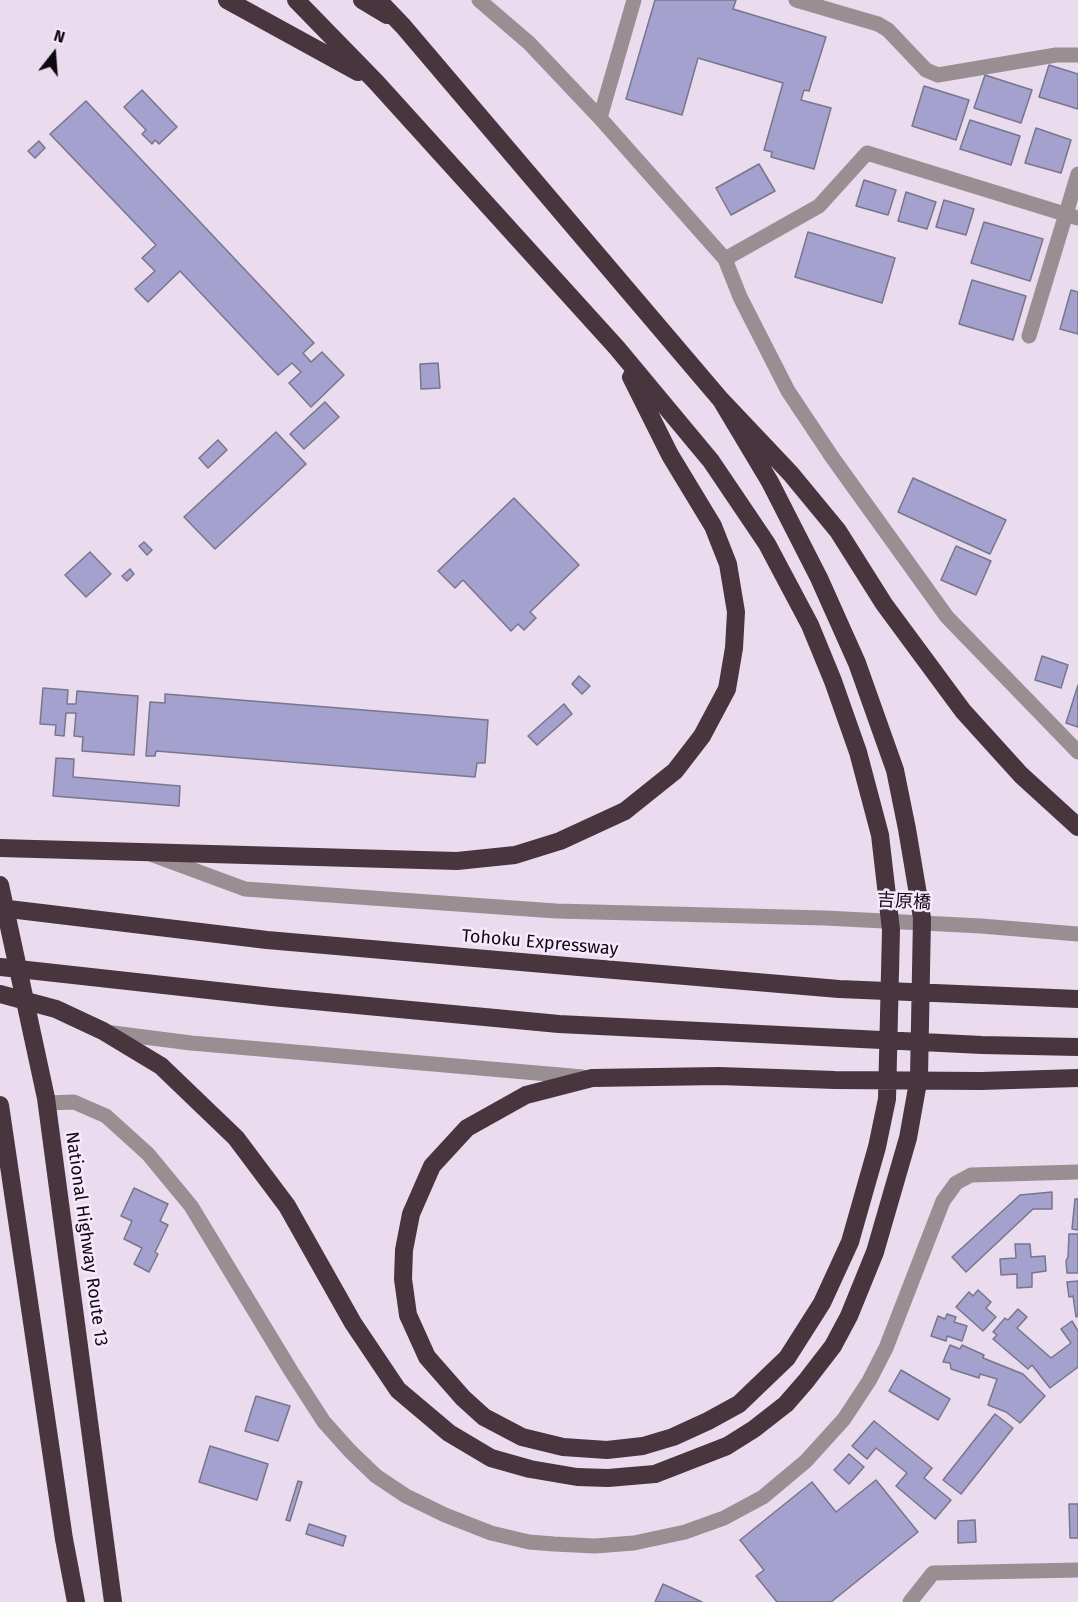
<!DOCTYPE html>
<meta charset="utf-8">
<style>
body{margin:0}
#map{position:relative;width:1078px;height:1602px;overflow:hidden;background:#eadbef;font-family:"Fira Sans",sans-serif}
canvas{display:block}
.north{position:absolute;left:24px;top:24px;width:60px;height:60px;-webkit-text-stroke:4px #f8e8fc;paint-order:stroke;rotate:17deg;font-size:16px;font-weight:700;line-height:24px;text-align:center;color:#0e090f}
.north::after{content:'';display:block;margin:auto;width:21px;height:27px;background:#0e090f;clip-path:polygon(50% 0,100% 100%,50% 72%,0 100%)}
</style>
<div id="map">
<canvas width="1078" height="1602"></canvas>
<div class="north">N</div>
</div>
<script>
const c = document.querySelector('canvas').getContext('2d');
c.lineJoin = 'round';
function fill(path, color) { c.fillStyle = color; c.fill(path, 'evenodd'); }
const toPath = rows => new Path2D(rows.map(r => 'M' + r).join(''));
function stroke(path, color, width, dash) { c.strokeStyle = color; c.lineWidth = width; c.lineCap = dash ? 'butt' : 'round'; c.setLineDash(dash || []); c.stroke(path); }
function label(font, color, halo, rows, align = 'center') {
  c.font = font + ' "Fira Sans","Noto Sans JP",sans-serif'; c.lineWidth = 5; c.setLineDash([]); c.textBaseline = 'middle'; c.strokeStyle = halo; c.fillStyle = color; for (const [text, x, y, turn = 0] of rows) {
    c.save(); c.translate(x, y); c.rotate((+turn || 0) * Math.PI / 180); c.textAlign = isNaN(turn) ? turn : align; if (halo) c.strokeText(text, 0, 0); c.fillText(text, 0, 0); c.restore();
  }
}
const building = toPath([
 [655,0,736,0,733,9,826,37,809,91,804,90,801,100,831,108,814,169,771,157,772,152,764,150,783,83,698,58,682,115,626,99,655,0],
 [1049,65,1078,74,1078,109,1039,97,1049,65],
 [985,75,1032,90,1021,123,974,108,985,75],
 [924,86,969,100,956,140,912,126,924,86],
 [142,90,177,127,159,144,155,140,152,144,142,134,146,130,124,107,142,90],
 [86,101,314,343,303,353,311,362,322,352,344,375,311,407,289,383,301,372,292,363,278,375,180,271,148,302,135,289,155,271,142,258,156,245,50,134,86,101],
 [970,120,1020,136,1011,165,960,149,970,120],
 [1036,128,1071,140,1061,173,1025,163,1036,128],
 [39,141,45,148,35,158,28,151,39,141],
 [759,164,775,191,731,215,716,188,759,164],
 [864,180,896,190,888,215,856,206,864,180],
 [906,192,936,202,927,229,898,221,906,192],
 [944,200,974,209,966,235,936,227,944,200],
 [984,222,1043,239,1030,281,971,263,984,222],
 [808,232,895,258,882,303,795,277,808,232],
 [972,280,1026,296,1013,340,959,324,972,280],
 [1071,290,1078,292,1078,334,1060,329,1071,290],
 [438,363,440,388,421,389,420,364,438,363],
 [325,402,339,417,304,449,290,434,325,402],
 [276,432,306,464,215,549,184,517,276,432],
 [218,440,227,450,208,468,199,458,218,440],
 [913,478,1006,520,990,554,898,512,913,478],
 [514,498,579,565,530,612,536,618,524,630,518,624,511,631,463,580,455,588,438,571,514,498],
 [144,542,152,550,147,555,139,546,144,542],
 [956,546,991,561,976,595,941,580,956,546],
 [90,552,111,574,86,597,65,575,90,552],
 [130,569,134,574,127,581,122,576,130,569],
 [1042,656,1068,665,1061,688,1035,680,1042,656],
 [579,676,590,686,582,694,572,684,579,676],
 [1078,685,1078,727,1066,723,1078,685],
 [43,688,68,690,67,704,76,704,77,691,138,696,134,755,82,751,83,737,74,736,76,713,66,713,64,736,55,735,56,725,40,724,43,688],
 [165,694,488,720,485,763,477,763,475,777,156,751,155,756,146,756,150,702,165,703,165,694],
 [564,704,572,714,537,745,528,736,564,704],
 [56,758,74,759,73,777,180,786,179,806,53,796,56,758],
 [134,1188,168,1204,160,1221,168,1225,155,1252,158,1254,149,1272,134,1264,142,1248,124,1239,132,1221,121,1216,134,1188],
 [1052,1192,1052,1209,1033,1209,966,1272,952,1257,1020,1195,1052,1192],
 [1075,1199,1078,1199,1078,1230,1072,1229,1075,1199],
 [1069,1234,1078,1234,1078,1273,1067,1273,1066,1261,1068,1257,1069,1234],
 [1015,1244,1030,1244,1031,1257,1045,1256,1046,1271,1032,1273,1032,1287,1017,1288,1017,1274,1001,1275,1000,1259,1016,1258,1015,1244],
 [1078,1281,1078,1316,1076,1317,1073,1296,1069,1297,1067,1282,1078,1281],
 [978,1290,991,1302,986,1308,996,1317,983,1331,956,1307,969,1292,973,1296,978,1290],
 [1018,1309,1027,1317,1017,1328,1051,1358,1071,1343,1061,1329,1072,1321,1078,1331,1078,1367,1050,1388,1032,1365,1028,1369,993,1339,997,1335,993,1332,1005,1318,1008,1320,1018,1309],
 [947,1314,956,1317,954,1322,967,1326,962,1341,947,1336,946,1341,931,1336,938,1316,945,1319,947,1314],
 [950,1345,960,1349,962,1345,984,1355,983,1358,1023,1374,1045,1396,1020,1423,1006,1412,988,1405,997,1379,980,1374,979,1378,951,1369,950,1363,943,1362,950,1345],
 [901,1370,950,1399,938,1420,889,1391,901,1370],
 [256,1396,290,1406,278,1441,245,1431,256,1396],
 [995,1414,1013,1428,961,1494,943,1480,995,1414],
 [874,1421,932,1468,924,1478,951,1500,935,1519,896,1486,907,1473,876,1448,867,1459,852,1446,874,1421],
 [210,1446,268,1464,257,1500,199,1482,210,1446],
 [849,1454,864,1467,849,1484,834,1470,849,1454],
 [876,1480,918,1532,831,1602,777,1602,756,1576,764,1570,740,1540,812,1482,836,1512,876,1480],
 [298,1481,302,1482,290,1521,286,1520,298,1481],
 [1069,1504,1078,1504,1078,1538,1070,1538,1069,1504],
 [975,1520,976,1542,958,1543,958,1521,975,1520],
 [309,1524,346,1536,343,1546,306,1534,309,1524],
 [663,1584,702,1602,655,1602,663,1584]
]);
const minor = toPath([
 [479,0,529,43,600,118,725,259,740,297,788,391,832,457,947,617,1078,752],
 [796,0,878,24,888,30,926,70,938,75,1056,55,1078,55],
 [600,118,634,0],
 [725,259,819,206,867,153,1078,218],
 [1029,336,1078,174],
 [153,855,245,889,556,911,825,918,981,926,1078,934],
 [105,1032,191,1043,583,1077],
 [47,1103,74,1102,106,1116,148,1154,191,1206,291,1371,324,1422,350,1451,376,1476,406,1496,445,1515,491,1533,529,1542,554,1544,595,1546,634,1543,685,1532,724,1518,763,1497,806,1461,844,1419,869,1381,886,1348,943,1201,956,1183,971,1175,1078,1172],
 [910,1602,933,1573,1078,1570]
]);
const highway = toPath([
 [227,0,358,72],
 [296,0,376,82,617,348,711,461,767,544,810,625,833,681,858,752,880,835,891,930,887,1099,877,1147,850,1242,822,1303,787,1358,739,1404,708,1421,673,1437,643,1446,607,1450,563,1447,522,1437,484,1417,463,1398,427,1357,408,1315,403,1279,404,1250,411,1214,432,1166,467,1128,526,1095,592,1078,719,1076,835,1080,981,1081,1078,1078],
 [362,0,387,15],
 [378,0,403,26,721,400,791,474,838,531,884,604,963,711,1021,775,1078,827],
 [0,848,457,861,515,855,560,841,625,811,675,771,702,736,727,689,734,648,736,612,728,564,713,526,670,455,631,377],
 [0,885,46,1098,113,1602],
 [0,908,267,940,567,966,839,989,1078,999],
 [0,967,272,997,559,1024,982,1045,1078,1047],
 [0,994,56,1009,103,1031,161,1066,236,1138,287,1206,353,1323,398,1390,449,1433,491,1458,530,1469,577,1477,608,1478,655,1474,727,1446,754,1429,786,1404,806,1381,833,1346,849,1316,875,1252,908,1138,919,1077,922,918,907,829,895,770,857,663,819,578,770,482,721,400],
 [0,1105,64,1539,76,1602]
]);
const streetNames = [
 ["吉原橋",904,902,3],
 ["Tohoku Expressway",540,943,5],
 ["National Highway Route 13",86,1239,82]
];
fill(building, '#a4a1ce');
stroke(building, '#77768a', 1.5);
stroke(minor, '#998f93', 15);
stroke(highway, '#48353e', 18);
label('18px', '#0e090f', '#f8e8fc', streetNames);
</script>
